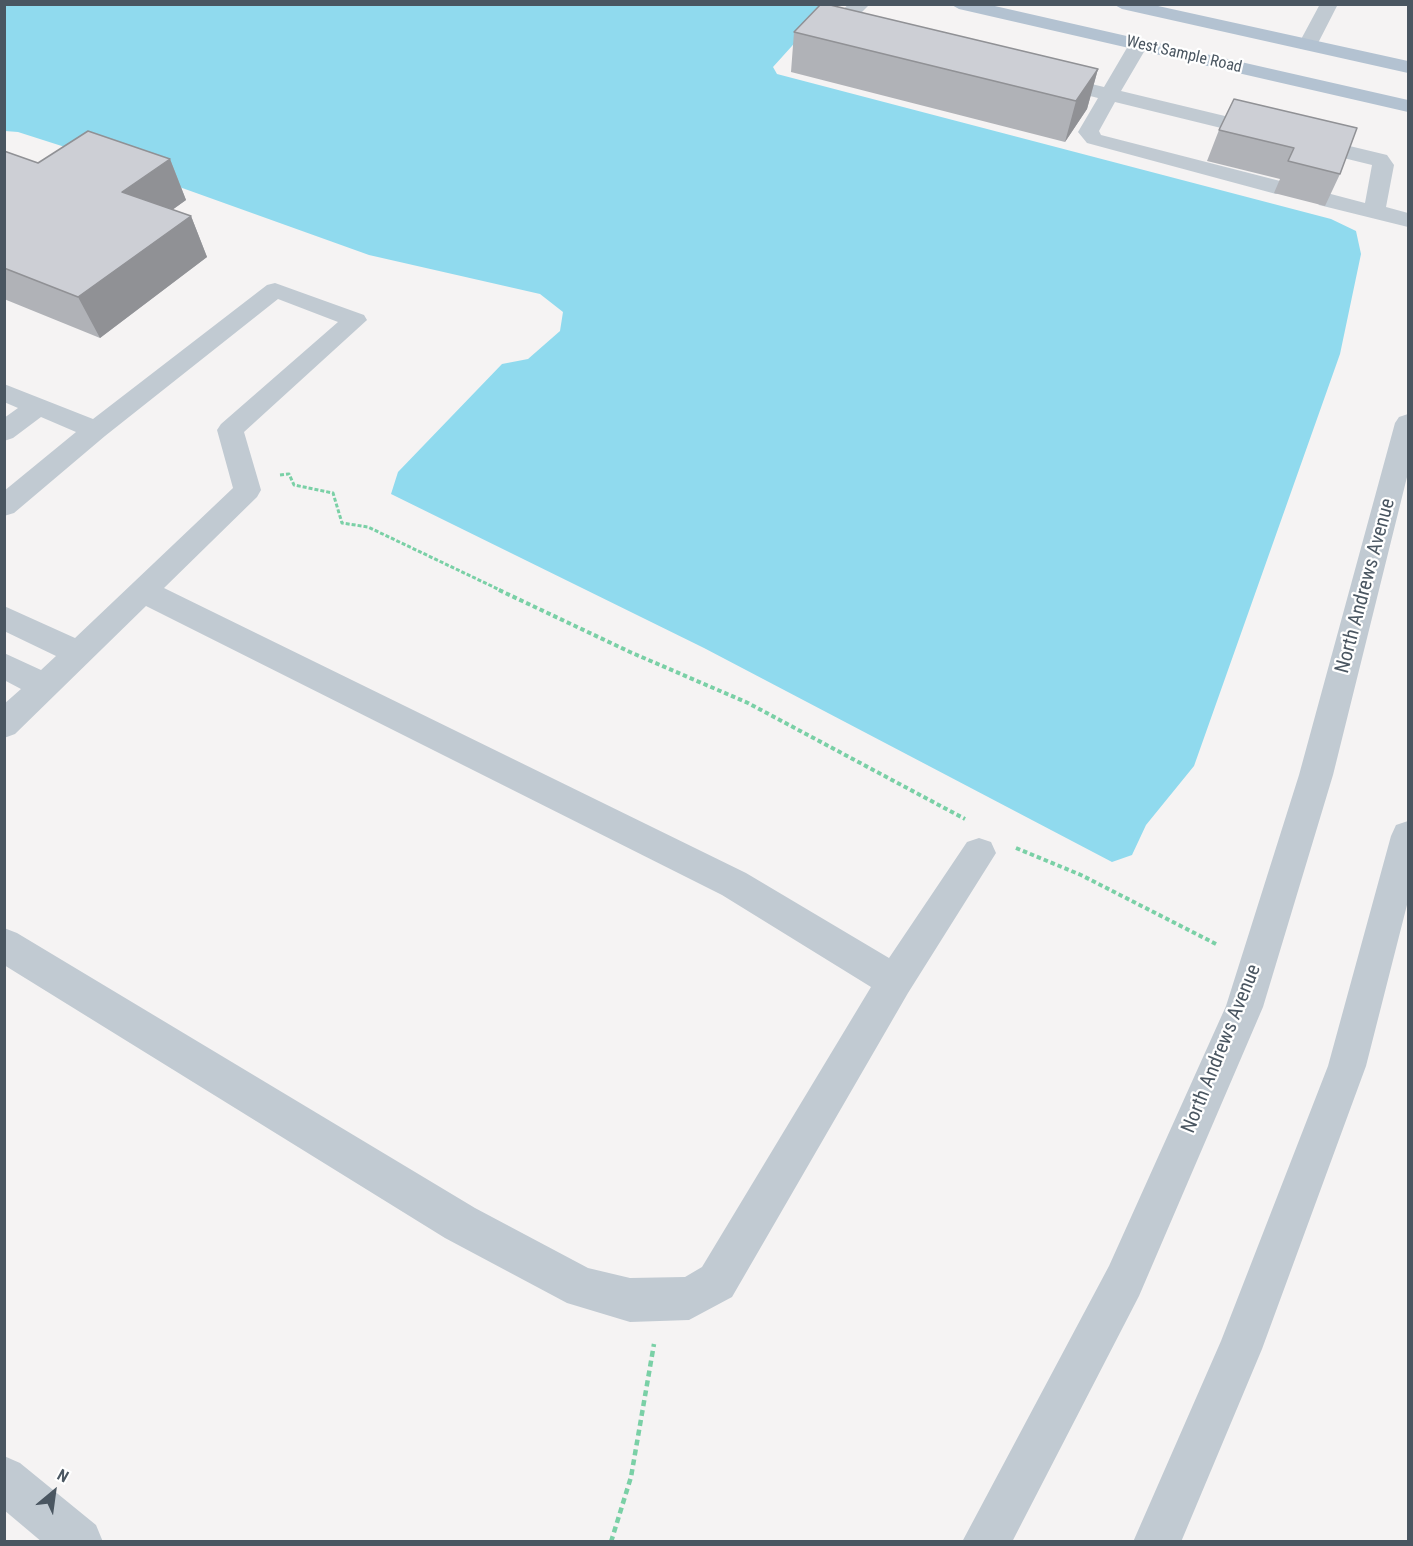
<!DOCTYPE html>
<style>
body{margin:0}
#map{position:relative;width:1413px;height:1546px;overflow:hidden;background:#f5f3f3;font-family:"Roboto Condensed",sans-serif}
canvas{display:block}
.frame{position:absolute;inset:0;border:6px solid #4a5661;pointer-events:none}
.north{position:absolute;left:24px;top:1462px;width:60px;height:60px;-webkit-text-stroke:4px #fff;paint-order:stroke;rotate:29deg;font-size:16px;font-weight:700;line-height:24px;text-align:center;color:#4a5661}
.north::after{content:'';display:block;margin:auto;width:21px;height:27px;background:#4a5661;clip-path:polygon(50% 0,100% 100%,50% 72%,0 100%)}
</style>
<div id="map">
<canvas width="1413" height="1546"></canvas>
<div class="frame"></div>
<div class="north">N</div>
</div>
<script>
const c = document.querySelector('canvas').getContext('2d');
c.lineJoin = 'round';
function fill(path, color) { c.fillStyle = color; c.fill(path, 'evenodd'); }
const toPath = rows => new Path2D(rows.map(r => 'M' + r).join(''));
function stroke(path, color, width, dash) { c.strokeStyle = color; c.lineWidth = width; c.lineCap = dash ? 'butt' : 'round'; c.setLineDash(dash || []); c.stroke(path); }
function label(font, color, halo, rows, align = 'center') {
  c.font = font + ' "Roboto Condensed",sans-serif'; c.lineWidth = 4.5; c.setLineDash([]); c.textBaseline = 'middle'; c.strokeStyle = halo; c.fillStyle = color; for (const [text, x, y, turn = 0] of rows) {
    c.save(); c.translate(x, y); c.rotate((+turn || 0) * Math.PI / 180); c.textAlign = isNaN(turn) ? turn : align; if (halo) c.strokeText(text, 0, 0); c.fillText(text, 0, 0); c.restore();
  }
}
const water = toPath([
 [5,5,829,5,773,67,777,74,1331,219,1356,231,1361,254,1340,354,1194,766,1146,825,1132,855,1112,862,704,648,391,494,398,472,502,364,528,359,560,331,563,312,540,294,369,255,93,156,18,132,5,131]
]);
const pathFar2 = toPath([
 [280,475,289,474,294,485,333,493,342,523,368,527,502,591]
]);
const pathFar1 = toPath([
 [499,590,630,652,748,703,965,819],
 [1016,848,1081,875,1216,944]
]);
const path = toPath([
 [611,1542,631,1477,654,1344]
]);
const minor = toPath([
 [849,4,870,4,848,26,863,30,865,34,863,38,849,38,830,33,828,29,834,17,849,4],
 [1320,4,1338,4,1315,49,1301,49,1298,45,1320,4],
 [1138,39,1145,41,1148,45,1121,91,1387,155,1394,165,1386,207,1408,213,1408,227,1319,205,1316,200,1319,195,1327,193,1365,203,1372,165,1115,102,1099,131,1101,135,1284,182,1287,187,1284,192,1276,194,1087,143,1078,132,1098,98,1043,84,1040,80,1043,76,1050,74,1104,87,1131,41,1138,39],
 [275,283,364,315,367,320,244,432,261,490,257,497,164,588,746,873,889,958,967,842,979,838,991,842,996,853,908,993,732,1297,689,1320,630,1322,567,1303,445,1238,4,965,4,928,17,933,475,1208,588,1268,630,1278,685,1277,702,1267,871,987,722,895,146,606,15,734,4,738,4,704,21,689,4,680,4,653,41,670,56,656,4,631,4,606,75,638,233,488,217,430,221,424,338,322,278,299,105,436,14,513,4,516,4,491,76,432,41,417,13,438,4,441,4,418,18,408,4,402,4,384,93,419,267,285,275,283],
 [1408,414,1408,473,1333,775,1263,1007,1139,1296,1012,1542,962,1542,1109,1266,1226,1006,1299,775,1395,423,1399,417,1408,414],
 [1408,821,1408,901,1366,1066,1262,1349,1181,1542,1133,1542,1221,1341,1328,1066,1391,836,1396,825,1408,821],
 [4,1456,20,1463,96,1525,103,1542,42,1542,4,1510,4,1456]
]);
const major = toPath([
 [950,4,986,4,1408,100,1408,112,959,9,950,4],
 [1113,4,1149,4,1408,61,1408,73,1122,9,1113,4]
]);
const wall = toPath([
 [794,32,1098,69,1087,109,1065,142,791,72],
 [1234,99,1340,174,1325,206,1274,193,1280,179,1207,161,1219,130],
 [4,151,38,163,170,159,186,200,172,210,191,216,207,257,100,338,4,299]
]);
const shadedWall = toPath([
 [1098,69,1087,109,1065,142,1076,101],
 [170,159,186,200,140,233,122,192],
 [191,216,207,257,100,338,78,297]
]);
const building = toPath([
 [821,4,826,4,1098,69,1076,101,794,32,821,4],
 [1234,99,1357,128,1340,174,1288,161,1294,148,1219,130,1234,99],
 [88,131,170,159,122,192,191,216,78,297,4,268,4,151,38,163,88,131]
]);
const farStreetnames = [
 ["West Sample Road",1184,55,13]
];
const streetNames = [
 ["North Andrews Avenue",1366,586,-75],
 ["North Andrews Avenue",1222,1049,-68]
];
fill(water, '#90daee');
stroke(pathFar2, '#7ad0a6', 3, [4, 2]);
stroke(pathFar1, '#7ad0a6', 4, [4.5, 3]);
stroke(path, '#7ad0a6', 4.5, [6, 4]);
fill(minor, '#c1cad2');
fill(major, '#b3c2d1');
fill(wall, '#b0b2b7');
fill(shadedWall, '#909195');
fill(building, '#cdcfd5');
stroke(building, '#909195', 1.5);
label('16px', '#4a5661', '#fff', farStreetnames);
label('20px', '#4a5661', '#fff', streetNames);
</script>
